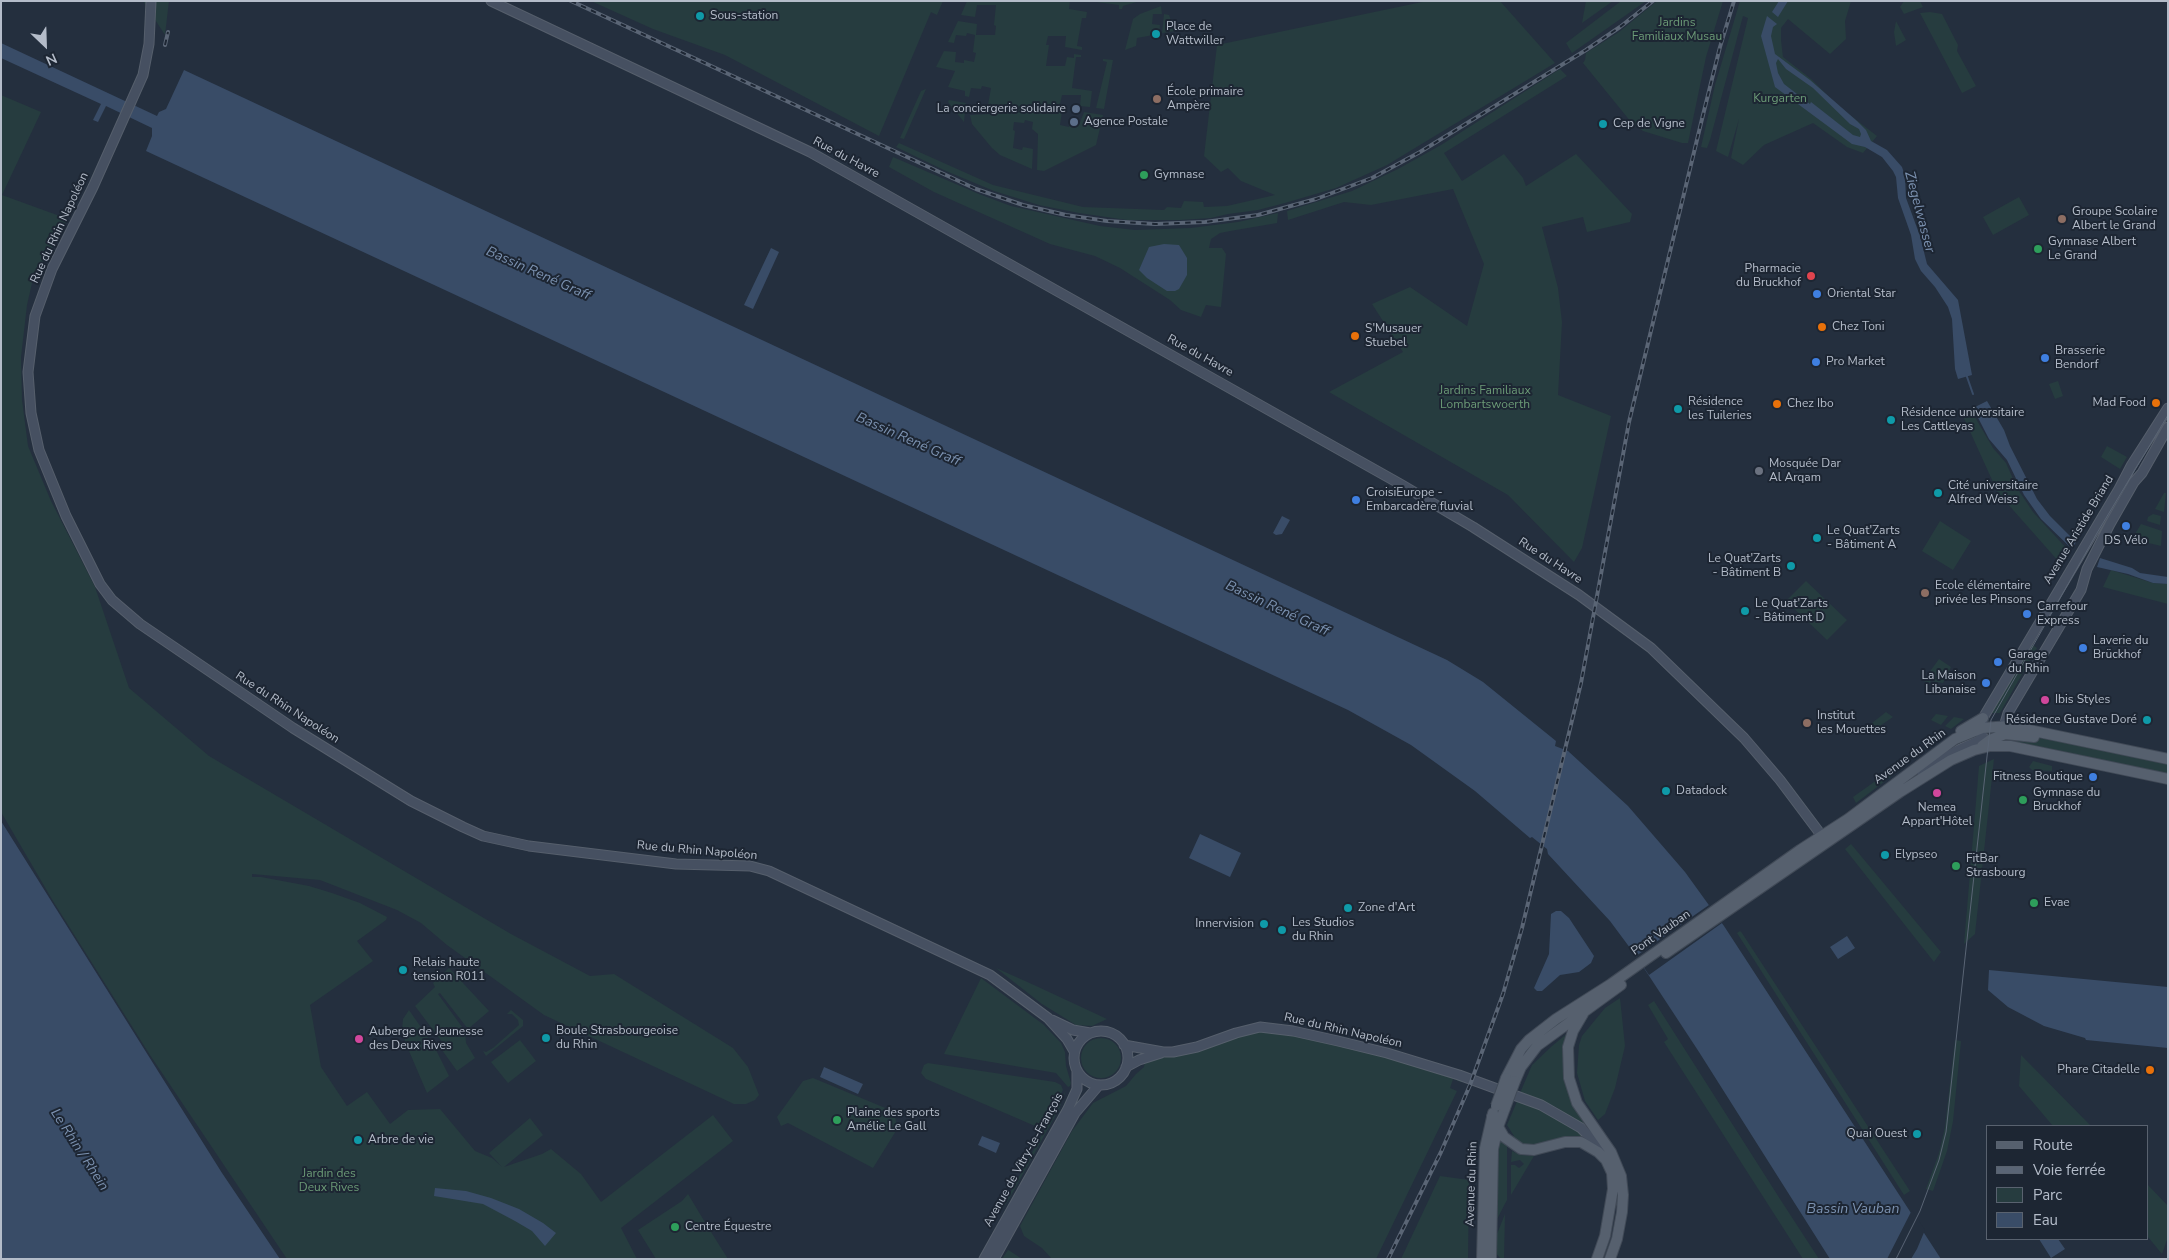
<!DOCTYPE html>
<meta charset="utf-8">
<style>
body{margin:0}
#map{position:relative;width:2169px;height:1260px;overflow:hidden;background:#242f3e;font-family:"Nunito Sans",sans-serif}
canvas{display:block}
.frame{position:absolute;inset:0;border:2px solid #b4bcc9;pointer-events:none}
.legend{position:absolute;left:1986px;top:1125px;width:162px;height:115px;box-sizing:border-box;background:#1d2633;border:1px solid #59626f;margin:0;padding:6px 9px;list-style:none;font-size:15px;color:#b4bcc9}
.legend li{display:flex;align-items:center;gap:10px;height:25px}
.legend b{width:25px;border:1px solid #59626f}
.north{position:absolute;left:20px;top:20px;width:50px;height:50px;-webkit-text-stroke:4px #1d2633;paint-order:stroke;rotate:156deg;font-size:14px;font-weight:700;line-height:20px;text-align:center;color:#b4bcc9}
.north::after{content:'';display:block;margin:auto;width:18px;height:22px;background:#b4bcc9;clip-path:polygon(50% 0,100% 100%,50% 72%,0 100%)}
</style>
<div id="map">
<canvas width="2169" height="1260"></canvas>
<div class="frame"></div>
<ul class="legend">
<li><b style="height:6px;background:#56606e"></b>Route</li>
<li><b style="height:6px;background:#5a6575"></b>Voie ferrée</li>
<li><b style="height:14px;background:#263c3f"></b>Parc</li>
<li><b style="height:14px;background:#394c67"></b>Eau</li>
</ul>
<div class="north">N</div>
</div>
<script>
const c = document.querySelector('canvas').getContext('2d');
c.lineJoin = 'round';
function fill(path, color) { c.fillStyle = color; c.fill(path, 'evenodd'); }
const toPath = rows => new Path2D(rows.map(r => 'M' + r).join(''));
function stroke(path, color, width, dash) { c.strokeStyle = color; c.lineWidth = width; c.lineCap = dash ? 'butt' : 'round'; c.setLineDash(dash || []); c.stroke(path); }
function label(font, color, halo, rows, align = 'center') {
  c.font = font + ' "Nunito Sans",sans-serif'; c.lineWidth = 4; c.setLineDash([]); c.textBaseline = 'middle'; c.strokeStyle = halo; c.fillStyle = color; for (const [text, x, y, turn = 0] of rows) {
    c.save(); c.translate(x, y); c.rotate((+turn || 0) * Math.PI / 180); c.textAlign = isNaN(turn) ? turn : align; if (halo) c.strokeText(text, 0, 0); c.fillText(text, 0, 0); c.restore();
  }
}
const green = toPath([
 [143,1,169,1,165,35],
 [591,1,943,1,937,15,931,12,879,136,725,55,653,29],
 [967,1,1070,1,1069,9,1087,12,1086,18,1082,18,1077,46,1082,47,1082,50,1065,47,1066,36,1048,36,1046,45,1049,45,1046,66,1065,66,1067,57,1074,58,1074,54,1081,55,1081,57,1076,57,1072,88,1092,91,1090,107,1080,106,1081,95,1062,95,1060,104,1063,105,1060,125,1069,127,1070,124,1079,125,1084,112,1103,115,1096,145,1044,171,1037,170,1038,134,1032,129,1033,122,1025,120,1024,123,1014,122,1013,130,1015,131,1013,148,1022,150,1023,147,1033,149,1032,169,1000,155,992,148,972,124,970,115,990,114,991,106,988,105,991,88,982,86,981,89,971,88,969,97,965,96,965,91,948,87,955,71,936,67,944,51,956,52,955,62,964,63,964,60,974,62,976,53,973,52,975,35,967,33,966,36,956,35,954,43,948,42,958,21,977,24,976,35,995,35,996,26,994,25,996,5,977,5,975,17,961,15],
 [1140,1,1123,6,1122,9,1119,9,1119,5,1089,1],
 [1427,1,1500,1,1555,63,1387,165,1336,188,1285,203,1258,210,1228,214,1211,218,1180,220,1127,220,1079,213,1039,205,994,191,946,171,896,147,899,143,993,185,1083,207,1164,210,1167,207,1181,208,1184,201,1203,202,1204,207,1227,206,1275,195,1241,181,1228,168,1221,172,1204,156,1217,45],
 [1586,1,1613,1,1582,23],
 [1621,1,1646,1,1572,53,1566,43],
 [1657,1,1723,1,1706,57,1688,143,1682,143,1643,131,1631,122,1583,63,1585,60,1586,53,1619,32],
 [1740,1,1851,1,1845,21,1846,39,1830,54,1788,19,1781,28,1781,40,1783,57,1811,79,1837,105,1877,136,1863,153,1847,147,1813,123,1764,145,1743,165,1731,158,1739,119,1728,157,1716,151,1748,18,1743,16,1710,140,1707,148,1701,147,1715,85],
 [1904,1,1920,1,1923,7,1904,14,1900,7],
 [1161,6,1162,14,1153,14,1152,24,1160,25,1159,34,1137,38,1136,46,1125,50,1133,19,1140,14],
 [1930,12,1942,14,1958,45,1957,51,1976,86,1962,93,1920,13],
 [1164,14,1169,15,1175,31,1162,33],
 [1896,21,1906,40,1896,46,1894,32],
 [1103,59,1113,60,1104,109,1096,108,1107,62,1103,61],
 [1560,69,1567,76,1444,153,1462,181,1504,154,1523,178,1526,186,1576,154,1632,214,1630,222,1587,232,1583,217,1542,227,1558,288,1562,322,1558,395,1611,416,1582,548,1574,562,1508,495,1329,392,1403,352,1372,304,1410,287,1467,326,1484,264,1453,189,1371,205,1344,202,1288,220,1287,211,1352,191,1398,169,1441,145],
 [926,89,904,139,900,138,921,91],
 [1,95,41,112,2,195,68,219,32,283,27,305,21,357,22,400,28,446,51,501,95,587,129,688,209,756,511,934,590,976,614,974,733,1048,748,1067,759,1095,755,1100,746,1104,734,1104,544,1015,447,945,421,923,397,910,320,880,252,874,252,877,261,877,309,886,332,893,360,903,387,917,386,920,357,941,373,961,310,1005,321,1067,347,1106,367,1092,390,1124,408,1110,440,1109,475,1151,492,1158,502,1167,489,1153,530,1118,543,1135,504,1167,542,1154,551,1149,581,1174,601,1202,713,1115,733,1141,621,1228,637,1259,287,1259,150,1055,53,901,1,812],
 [949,100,966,103,964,122,948,102],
 [893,157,979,194,1011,206,1100,226,1135,230,1191,228,1238,222,1278,213,1277,223,1230,231,1220,233,1211,239,1209,248,1222,248,1226,254,1221,307,1206,305,1201,317,1181,310,1170,300,1120,268,1095,256,1050,244,934,192,889,167],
 [2019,197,2029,215,1993,235,1983,217],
 [2058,381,2063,396,2055,399,2049,384],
 [1972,412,1993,448,2006,463,2017,488,2033,512,2069,551,2060,563,1998,493,1963,416],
 [2107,446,2127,457,2120,469,2101,457],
 [2164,493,2166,493,2164,512,2155,509],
 [2153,514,2161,516,2160,525,2147,521,2148,517],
 [1940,521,1971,541,1953,570,1922,551],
 [2141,524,2162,531,2161,546,2132,539],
 [2111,570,2153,583,2168,584,2168,604,2103,587],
 [1806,581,1847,620,1827,640,1786,601],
 [2028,642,2037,648,2000,713,1990,713],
 [1939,659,1951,667,1943,683,1931,681,1930,683,1923,681],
 [1886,712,1893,717,1871,732,1867,727],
 [1936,714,1948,716,1941,725,1931,720],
 [1954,717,1964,719,1951,729,1945,726],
 [2055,738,2168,762,2168,775,2011,742,2007,739],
 [1994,759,1975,934,1964,944,1979,766],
 [2033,761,2052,766,2052,771,2032,770,2029,767],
 [1890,773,1893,775,1856,803,1853,797,1884,775,1886,776],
 [1851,844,1941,952,1934,962,1845,849],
 [1740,931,1742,933,1910,1191,1904,1195,1737,933],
 [449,968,489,1011,468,1029,440,993,438,994,465,1031,466,1043,475,1058,457,1071,442,1050,446,1047,415,1006,435,987,433,983],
 [996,968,1034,985,1107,1019,1092,1026,1076,1025,1042,1004],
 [981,978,1044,1025,1061,1043,1065,1052,1066,1066,1071,1083,1070,1086,1068,1087,1056,1073,944,1054],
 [1620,998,1625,1046,1615,1088,1605,1114,1598,1120,1585,1101,1577,1073,1579,1045,1582,1036,1605,1008],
 [1654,1001,1780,1199,1819,1259,1803,1259,1664,1042,1668,1039,1648,1005],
 [409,1010,434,1046,449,1076,427,1093,406,1044,402,1030,403,1019],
 [511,1010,523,1020,523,1026,486,1056,483,1051,486,1052,493,1048,519,1025,518,1020,512,1014,507,1014],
 [1257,1031,1285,1033,1375,1053,1462,1079,1461,1082,1453,1079,1450,1088,1457,1091,1376,1259,1052,1259,1042,1248,1024,1236,1020,1226,1072,1131,1093,1103,1126,1086,1136,1074,1144,1067,1145,1061,1199,1050,1220,1041],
 [1569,1032,1566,1065,1593,1134,1556,1107,1520,1093,1532,1065,1552,1046],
 '1081 1058a20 20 0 1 1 40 0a20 20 0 1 1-40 0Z',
 [520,1040,536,1061,508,1083,491,1062],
 [1955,1040,1961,1041,1953,1121,1947,1151,1933,1191,1926,1189,1939,1153,1945,1127],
 [2021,1055,2091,1126,2053,1126,2019,1086],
 [928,1063,1055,1082,1061,1085,1063,1090,1042,1129,926,1079,921,1073,924,1065],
 [813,1078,895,1112,896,1123,899,1126,873,1168,788,1123,781,1126,777,1117,803,1081],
 [1066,1090,1059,1109,1008,1201,1000,1212],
 [1070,1091,1072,1092,1062,1114,1004,1214,1003,1214,1060,1113],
 [1518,1099,1569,1123,1588,1139,1533,1147,1513,1141,1514,1136,1507,1125],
 [1500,1134,1507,1143,1507,1200,1496,1221,1497,1153],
 [1512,1151,1521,1155,1534,1156,1511,1195,1511,1165,1515,1165,1519,1168,1524,1164,1520,1160,1511,1162],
 [1440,1176,1469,1180,1468,1259,1401,1259],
 [2148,1185,2168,1206,2168,1237,2162,1254,2148,1237],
 [688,1194,706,1224,728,1259,656,1259,638,1230,682,1201],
 [1505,1214,1504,1259,1501,1259,1495,1252,1495,1239],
 [1008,1250,1010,1251,1022,1259,1002,1259]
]);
const water = toPath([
 [1779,1,1788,1,1778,17,1772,12],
 [1767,16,1777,24,1773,27,1771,36,1775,54,1810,80,1857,121,1866,130,1871,141,1887,150,1902,167,1905,176,1906,198,1920,236,1927,264,1958,300,1972,375,1958,379,1955,369,1952,319,1948,307,1935,287,1921,271,1915,259,1911,235,1898,198,1896,177,1893,171,1882,157,1865,147,1852,144,1775,87,1761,36],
 [1778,59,1786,69,1813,88,1850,124,1859,129,1861,134,1860,137,1853,135,1811,102,1810,104,1784,84,1778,73,1776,63],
 [1,43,157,116,159,112,166,109,184,70,1447,660,1483,682,1556,741,1555,746,1568,751,1628,806,1685,872,1724,926,1941,1259,1830,1259,1699,1052,1636,956,1610,921,1548,854,1547,849,1532,837,1530,838,1475,791,1411,745,1348,710,146,151,152,136,152,128,106,106,98,122,93,120,101,104,1,58],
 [1164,244,1179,245,1187,258,1187,275,1179,289,1175,291,1167,291,1147,278,1139,270,1149,247],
 [771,248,779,252,753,309,744,305],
 [1987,401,2004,430,2010,446,2037,499,2050,516,2076,542,2072,549,2041,519,2024,495,2007,460,1989,439,1973,408],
 [1282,516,1290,520,1282,534,1276,535,1273,533],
 [2100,558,2132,568,2140,573,2168,577,2168,584,2153,583,2128,574,2097,567],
 [1,821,222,1173,280,1259,1,1259],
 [1200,834,1241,853,1230,877,1189,858],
 [1556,911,1561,911,1569,918,1594,956,1591,963,1579,972,1560,975,1542,991,1537,991,1534,988,1549,954,1551,914],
 [1847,936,1855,948,1838,959,1830,947],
 [1989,970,2168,987,2168,1048,2086,1040,2085,1038,2044,1026,2008,1007,1988,990],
 [824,1067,863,1084,858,1094,820,1077],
 [982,1136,1000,1143,996,1153,978,1145],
 [435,1188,466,1191,491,1198,519,1209,543,1223,556,1233,545,1246,532,1231,515,1221,483,1204,434,1196],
 [2039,1239,2058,1239,2065,1249,2051,1258]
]);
const pier = toPath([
 [1709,905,1722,923,1649,975,1636,956],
 [1912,1210,1925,1230,1917,1249,1911,1259,1887,1259]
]);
const stream = toPath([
 [1966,374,1973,394]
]);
const secondary = toPath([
 [151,1,149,44,143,75,93,187,52,269,35,316,28,372,31,413,39,450,66,516,100,584,112,600,140,624,293,728,411,801,463,827,483,836,529,846,676,864,750,866,769,871,990,975,1048,1018,1067,1039,1074,1051],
 [491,1,810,152,1402,485,1473,527,1579,595,1651,648,1744,738,1780,780,1822,836],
 [2002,733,2008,713,2081,590,2087,569,2110,524,2134,482,2142,473,2168,427],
 [1980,748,1983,718,2119,489,2131,466,2168,408],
 [1922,773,1952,753,1984,738],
 [1052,1020,1073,1030,1090,1033],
 '1074 1058a27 27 0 1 1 54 0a27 27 0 1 1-54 0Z',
 [1124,1045,1163,1052,1173,1052,1197,1047,1236,1033,1260,1027,1293,1031,1338,1041,1387,1053,1459,1075,1541,1105,1581,1128,1610,1157],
 [1126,1067,1139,1060,1161,1053],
 [984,1259,1068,1109,1077,1089,1077,1071],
 [994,1259,1075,1113,1099,1085]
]);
const primary = toPath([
 [1961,731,1983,718],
 [1982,746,1990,740,2005,734,2034,737],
 [1666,953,1900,792,1951,760,1974,750,1990,746,2010,746,2168,779],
 [1583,1014,1573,1031,1568,1047,1569,1078,1577,1103,1611,1152,1621,1176,1623,1195,1622,1212,1617,1239,1610,1259],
 [1506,1078,1521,1049,1529,1040,1556,1019,1611,984,1800,850,1848,819,1955,739,1982,728,2010,726,2168,759],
 [1515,1081,1521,1067,1537,1046,1621,985],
 [1492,1116,1504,1137,1521,1149,1534,1150,1565,1142,1581,1142,1598,1152,1606,1160,1612,1173,1613,1189,1605,1236,1597,1259],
 [1482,1259,1485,1148,1493,1113],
 [1491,1259,1493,1149,1498,1127,1505,1108]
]);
const tram = toPath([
 [1896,1259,1920,1211,1939,1160,1946,1132,1991,720,2097,533,2168,415]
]);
const rail = toPath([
 [571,1,976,189,1023,205,1066,215,1107,221,1155,224,1205,222,1258,215,1316,199,1372,178,1420,152,1586,50,1620,27,1653,1],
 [165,45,168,32],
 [1388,1259,1441,1152,1470,1085,1503,994,1522,928,1581,683,1629,422,1702,119,1720,47,1734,1]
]);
const primaryBridge = toPath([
 [1496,1106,1506,1078],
 [1505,1108,1515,1081]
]);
const markers = [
 [700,16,5,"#0f9aa8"],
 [1156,34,5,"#0f9aa8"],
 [1157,99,5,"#8d6e63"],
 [1076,109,5,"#5c6f8a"],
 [1074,122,5,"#5c6f8a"],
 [1603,124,5,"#0f9aa8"],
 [1144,175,5,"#2e9e5b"],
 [2062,219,5,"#8d6e63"],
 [2038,249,5,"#2e9e5b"],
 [1811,276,5,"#e0444e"],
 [1817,294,5,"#3f7fe0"],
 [1822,327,5,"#e8710a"],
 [1355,336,5,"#e8710a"],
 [2045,358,5,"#3f7fe0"],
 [1816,362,5,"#3f7fe0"],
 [2156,403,5,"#e8710a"],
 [1777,404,5,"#e8710a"],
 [1678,409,5,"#0f9aa8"],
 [1891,420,5,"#0f9aa8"],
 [1759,471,5,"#6b7280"],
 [1938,493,5,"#0f9aa8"],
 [1356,500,5,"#3f7fe0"],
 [2126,526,5,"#3f7fe0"],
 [1817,538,5,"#0f9aa8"],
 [1791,566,5,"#0f9aa8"],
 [1925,593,5,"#8d6e63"],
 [1745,611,5,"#0f9aa8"],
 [2027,614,5,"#3f7fe0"],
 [2083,648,5,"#3f7fe0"],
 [1998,662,5,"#3f7fe0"],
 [1986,683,5,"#3f7fe0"],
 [2045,700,5,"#d1479c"],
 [2147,720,5,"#0f9aa8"],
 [1807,723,5,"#8d6e63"],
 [2093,777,5,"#3f7fe0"],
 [1666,791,5,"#0f9aa8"],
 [1937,793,5,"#d1479c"],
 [2023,800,5,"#2e9e5b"],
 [1885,855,5,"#0f9aa8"],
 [1956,866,5,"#2e9e5b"],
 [2034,903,5,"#2e9e5b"],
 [1348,908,5,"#0f9aa8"],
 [1264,924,5,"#0f9aa8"],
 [1282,930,5,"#0f9aa8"],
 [403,970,5,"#0f9aa8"],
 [546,1038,5,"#0f9aa8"],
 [359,1039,5,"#d1479c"],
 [2150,1070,5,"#e8710a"],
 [837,1120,5,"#2e9e5b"],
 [1917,1134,5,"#0f9aa8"],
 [358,1140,5,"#0f9aa8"],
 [675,1227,5,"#2e9e5b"]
];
const poiNames = [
 ["Sous-station",710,16],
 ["Place de",1166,27],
 ["Wattwiller",1166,41],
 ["École primaire",1167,92],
 ["Ampère",1167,106],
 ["La conciergerie solidaire",1066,109,"right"],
 ["Agence Postale",1084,122],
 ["Cep de Vigne",1613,124],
 ["Gymnase",1154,175],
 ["Groupe Scolaire",2072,212],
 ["Albert le Grand",2072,226],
 ["Gymnase Albert",2048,242],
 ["Le Grand",2048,256],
 ["Pharmacie",1801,269,"right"],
 ["du Bruckhof",1801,283,"right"],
 ["Oriental Star",1827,294],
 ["Chez Toni",1832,327],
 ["S'Musauer",1365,329],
 ["Stuebel",1365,343],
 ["Brasserie",2055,351],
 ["Bendorf",2055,365],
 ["Pro Market",1826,362],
 ["Résidence",1688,402],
 ["les Tuileries",1688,416],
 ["Mad Food",2146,403,"right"],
 ["Chez Ibo",1787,404],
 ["Résidence universitaire",1901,413],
 ["Les Cattleyas",1901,427],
 ["Mosquée Dar",1769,464],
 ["Al Arqam",1769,478],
 ["Cité universitaire",1948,486],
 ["Alfred Weiss",1948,500],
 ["CroisiEurope -",1366,493],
 ["Embarcadère fluvial",1366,507],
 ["Le Quat'Zarts",1827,531],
 ["- Bâtiment A",1827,545],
 ["DS Vélo",2126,541,"center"],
 ["Le Quat'Zarts",1781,559,"right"],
 ["- Bâtiment B",1781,573,"right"],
 ["Ecole élémentaire",1935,586],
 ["privée les Pinsons",1935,600],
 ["Le Quat'Zarts",1755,604],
 ["- Bâtiment D",1755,618],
 ["Carrefour",2037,607],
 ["Express",2037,621],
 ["Laverie du",2093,641],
 ["Brückhof",2093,655],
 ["Garage",2008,655],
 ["du Rhin",2008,669],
 ["La Maison",1976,676,"right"],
 ["Libanaise",1976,690,"right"],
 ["Ibis Styles",2055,700],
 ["Institut",1817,716],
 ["les Mouettes",1817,730],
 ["Résidence Gustave Doré",2137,720,"right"],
 ["Fitness Boutique",2083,777,"right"],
 ["Datadock",1676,791],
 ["Gymnase du",2033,793],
 ["Bruckhof",2033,807],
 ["Nemea",1937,808,"center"],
 ["Appart'Hôtel",1937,822,"center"],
 ["Elypseo",1895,855],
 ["FitBar",1966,859],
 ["Strasbourg",1966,873],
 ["Evae",2044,903],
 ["Zone d'Art",1358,908],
 ["Les Studios",1292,923],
 ["du Rhin",1292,937],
 ["Innervision",1254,924,"right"],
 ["Relais haute",413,963],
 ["tension R011",413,977],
 ["Boule Strasbourgeoise",556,1031],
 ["du Rhin",556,1045],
 ["Auberge de Jeunesse",369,1032],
 ["des Deux Rives",369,1046],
 ["Phare Citadelle",2140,1070,"right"],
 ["Plaine des sports",847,1113],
 ["Amélie Le Gall",847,1127],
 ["Quai Ouest",1907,1134,"right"],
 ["Arbre de vie",368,1140],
 ["Centre Équestre",685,1227]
];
const parkNames = [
 ["Jardins",1677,23],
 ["Familiaux Musau",1677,37],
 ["Kurgarten",1780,99],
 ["Jardins Familiaux",1485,391],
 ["Lombartswoerth",1485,405],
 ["Jardin des",329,1174],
 ["Deux Rives",329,1188]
];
const streetNames = [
 ["Rue du Havre",846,158,28],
 ["Rue du Rhin Napoléon",60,228,-65],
 ["Rue du Havre",1200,356,29],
 ["Avenue Aristide Briand",2079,530,-59],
 ["Rue du Havre",1550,561,33],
 ["Rue du Rhin Napoléon",287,708,33],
 ["Avenue du Rhin",1910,757,-36],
 ["Rue du Rhin Napoléon",697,851,5],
 ["Pont Vauban",1661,933,-35],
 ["Rue du Rhin Napoléon",1343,1031,13],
 ["Avenue de Vitry-le-François",1024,1160,-61],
 ["Avenue du Rhin",1472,1184,-88]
];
const waterNames = [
 ["Ziegelwasser",1919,212,75],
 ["Bassin René Graff",538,274,24],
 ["Bassin René Graff",908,440,24],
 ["Bassin René Graff",1277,609,25],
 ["Le Rhin / Rhein",79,1150,57],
 ["Bassin Vauban",1853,1210]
];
fill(green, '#263c3f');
fill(water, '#394c67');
fill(pier, '#242f3e');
stroke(stream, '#394c67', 2);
stroke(secondary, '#565f6c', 11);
stroke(primary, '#414a57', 12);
stroke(secondary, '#465061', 9);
stroke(primary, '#56606e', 10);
stroke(tram, '#5a6575', 1);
stroke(rail, '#5a6575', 4);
stroke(rail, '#1d2633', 2, [5.5]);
stroke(primaryBridge, '#414a57', 12, []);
stroke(primaryBridge, '#56606e', 10);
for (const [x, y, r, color] of markers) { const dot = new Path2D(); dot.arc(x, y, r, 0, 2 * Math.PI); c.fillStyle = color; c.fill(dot); stroke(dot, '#1d2633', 2); }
label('12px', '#b4bcc9', '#1d2633', poiNames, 'left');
label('12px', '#6b9a76', '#1d2633', parkNames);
label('12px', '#b4bcc9', '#1d2633', streetNames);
label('italic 14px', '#7c92b1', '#1d2633', waterNames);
</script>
